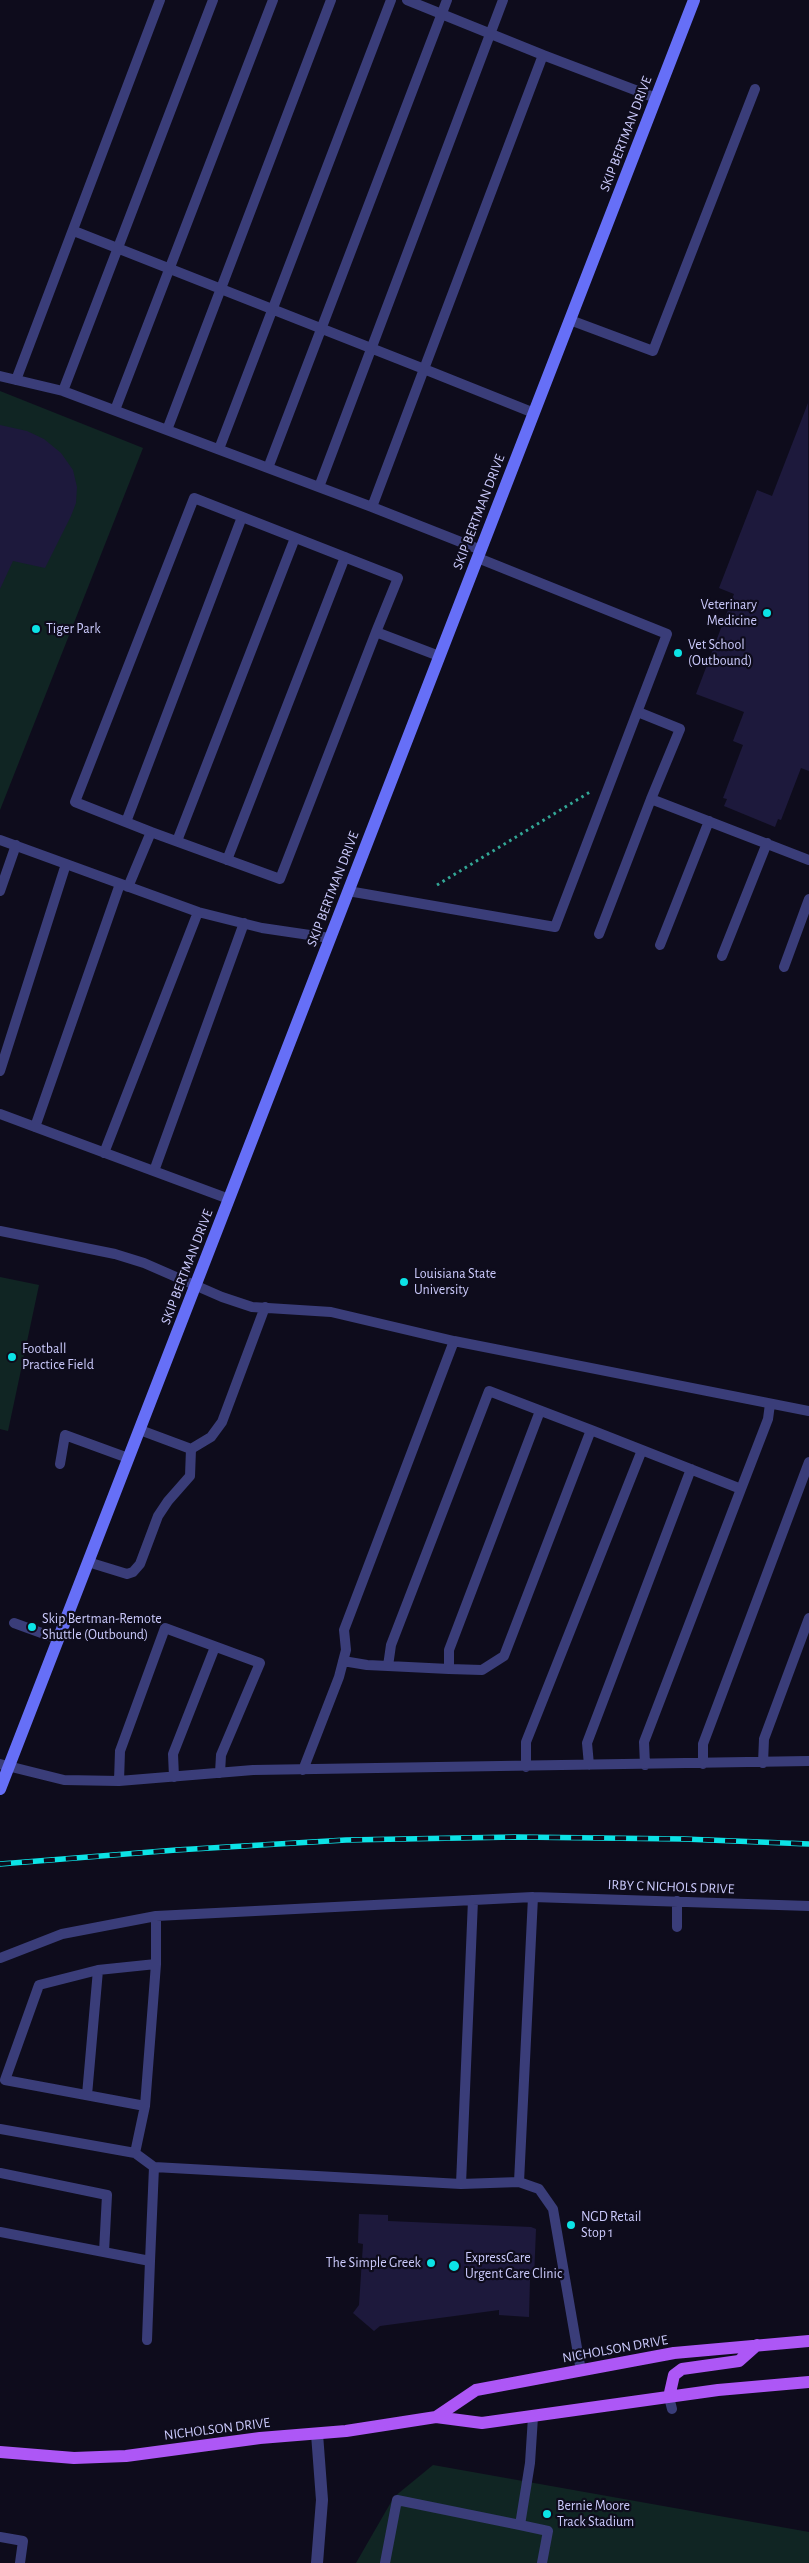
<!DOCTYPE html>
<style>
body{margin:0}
canvas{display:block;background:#0e0c1c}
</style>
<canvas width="809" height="2563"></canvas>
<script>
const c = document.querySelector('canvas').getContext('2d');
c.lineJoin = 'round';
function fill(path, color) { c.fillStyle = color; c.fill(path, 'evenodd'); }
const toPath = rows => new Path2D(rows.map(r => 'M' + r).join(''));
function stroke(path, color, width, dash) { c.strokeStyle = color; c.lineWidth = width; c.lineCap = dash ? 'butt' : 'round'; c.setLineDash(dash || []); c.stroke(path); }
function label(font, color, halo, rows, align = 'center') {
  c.font = font + ' "Alegreya Sans",sans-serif'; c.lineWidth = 4.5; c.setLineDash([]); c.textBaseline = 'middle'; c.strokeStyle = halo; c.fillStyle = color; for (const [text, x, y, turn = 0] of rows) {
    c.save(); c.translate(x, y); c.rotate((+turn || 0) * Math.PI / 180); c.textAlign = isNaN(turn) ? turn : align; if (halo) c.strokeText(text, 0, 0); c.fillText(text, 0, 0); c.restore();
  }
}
const green = toPath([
 [0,391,143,448,0,810],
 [0,1277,39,1285,8,1431,0,1429],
 [433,2465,809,2532,809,2563,356,2563,394,2497]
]);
const building = toPath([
 [808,403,809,771,801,768,781,820,778,819,775,827,724,806,727,799,723,798,743,745,733,741,744,712,696,694,734,594,719,588,757,490,772,496],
 [0,425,27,431,44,439,61,453,73,470,77,487,76,503,71,516,45,568,13,561,0,589],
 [359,2214,388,2215,388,2221,531,2227,536,2229,534,2278,530,2278,529,2317,499,2315,499,2310,380,2326,374,2331,353,2313,359,2305,363,2244,358,2243]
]);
const path = toPath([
 [437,885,590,792]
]);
const lane = toPath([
 [213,0,63,391,372,507],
 [407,0,543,55],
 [74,231,424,369,372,507,481,550],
 [570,320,653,351,755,89],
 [0,376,63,391],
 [16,380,160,0],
 [115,410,273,0],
 [534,413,424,369,543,55,656,98],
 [167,430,331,0],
 [219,449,391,0],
 [268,468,447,0],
 [319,487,503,0],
 [638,712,680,729,651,799,809,860],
 [126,822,242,517],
 [151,832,75,802,194,498,398,578,376,632],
 [0,840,198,912,262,928,330,938],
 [177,841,295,538],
 [227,860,345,557],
 [128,887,151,832,280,879,376,632,439,656],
 [0,891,16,845],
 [348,891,555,927,667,634,478,558],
 [599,934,651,799],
 [660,945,709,821],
 [722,956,767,843],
 [784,967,809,899],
 [0,1071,66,864],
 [0,1114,229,1199],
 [35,1127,120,884],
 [104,1153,198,912],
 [154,1171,244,923],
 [0,1231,115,1254,144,1263,222,1297,252,1307,331,1312,454,1341,809,1411],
 [140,1430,191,1449,211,1437,222,1422,265,1307],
 [591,1430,741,1489,644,1742,645,1765],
 [60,1464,65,1435,128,1458],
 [741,1489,768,1419,770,1404],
 [88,1562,127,1574,133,1572,140,1564,158,1516,168,1501,190,1476,191,1449],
 [14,1623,58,1639],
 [343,1661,367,1665,388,1666,449,1669,482,1670,504,1656,591,1430,489,1391,391,1645,388,1666],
 [449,1669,449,1650,540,1411],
 [763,1763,764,1739,809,1618],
 [0,1764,64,1780,119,1781,253,1770,809,1761],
 [703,1764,703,1744,809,1462],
 [589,1765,587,1743,691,1469],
 [526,1767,526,1742,642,1450],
 [303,1770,339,1677,346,1650,344,1630,454,1341],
 [174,1777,173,1754,215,1647],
 [119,1781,120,1751,165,1628,260,1663,221,1755,220,1773],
 [533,1897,519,2182,539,2189,553,2209,581,2371],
 [156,1916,156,1964],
 [677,1927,677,1901],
 [0,1958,62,1934,156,1916,533,1897,809,1906],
 [87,2095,98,1970],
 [0,2129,135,2153,154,2167,461,2184,519,2182],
 [135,2153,145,2106,156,1964,98,1970,39,1985,5,2080,145,2106],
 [0,2173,107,2195,104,2252],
 [461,2184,473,1900],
 [0,2232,150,2261,154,2167],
 [147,2340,150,2261],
 [669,2397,672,2409],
 [533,2417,530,2463,520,2525,548,2531,542,2563],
 [0,2537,23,2541,20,2563],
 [385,2563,397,2500,520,2525]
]);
const street = toPath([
 [317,2434,322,2500,317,2563]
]);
const secondary = toPath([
 [0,1789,694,0]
]);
const primary = toPath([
 [669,2397,674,2375,682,2369,739,2361,757,2345],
 [436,2417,476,2390,674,2353,809,2341],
 [0,2452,74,2458,126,2456,260,2438,346,2431,436,2417,482,2423,718,2390,809,2382]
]);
const rail = toPath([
 [0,1864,176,1850,346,1840,516,1837,684,1839,809,1844]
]);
const markers = [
 [767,613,5,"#0ce3e6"],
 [36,629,5,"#0ce3e6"],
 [678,653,5,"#0ce3e6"],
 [404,1282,5,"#0ce3e6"],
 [12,1357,5,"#0ce3e6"],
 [32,1627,5,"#0ce3e6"],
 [571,2225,5,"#0ce3e6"],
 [431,2263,5,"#0ce3e6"],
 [454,2266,6,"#0ce3e6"],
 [547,2514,5,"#0ce3e6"]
];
const streetNames = [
 ["SKIP BERTMAN DRIVE",626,134,-69],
 ["SKIP BERTMAN DRIVE",479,512,-69],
 ["SKIP BERTMAN DRIVE",333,889,-69],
 ["SKIP BERTMAN DRIVE",187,1267,-69],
 ["IRBY C NICHOLS DRIVE",671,1887,2],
 ["NICHOLSON DRIVE",615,2349,-10],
 ["NICHOLSON DRIVE",217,2429,-7]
];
const poiNames = [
 ["Veterinary",757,605,"right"],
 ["Medicine",757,621,"right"],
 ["Tiger Park",46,629],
 ["Vet School",688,645],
 ["(Outbound)",688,661],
 ["Louisiana State",414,1274],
 ["University",414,1290],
 ["Football",22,1349],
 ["Practice Field",22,1365],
 ["Skip Bertman-Remote",42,1619],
 ["Shuttle (Outbound)",42,1635],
 ["NGD Retail",581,2217],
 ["Stop 1",581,2233],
 ["ExpressCare",465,2258],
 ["Urgent Care Clinic",465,2274],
 ["The Simple Greek",421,2263,"right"],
 ["Bernie Moore",557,2506],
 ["Track Stadium",557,2522]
];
fill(green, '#102523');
fill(building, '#1d193c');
stroke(path, '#33a796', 3, [2.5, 4]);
stroke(lane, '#3a3d79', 10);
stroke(street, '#3a3d79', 12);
stroke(secondary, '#666ff7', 12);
stroke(primary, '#ad57f6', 12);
stroke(rail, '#0ce3e6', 5.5);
stroke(rail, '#0e0c1c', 4, [11]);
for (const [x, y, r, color] of markers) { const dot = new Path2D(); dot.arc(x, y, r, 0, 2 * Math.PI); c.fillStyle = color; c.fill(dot); stroke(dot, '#0e0c1c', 2); }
label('14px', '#cbcafc', '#0e0c1c', streetNames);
label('14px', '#cbcafc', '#0e0c1c', poiNames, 'left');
</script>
